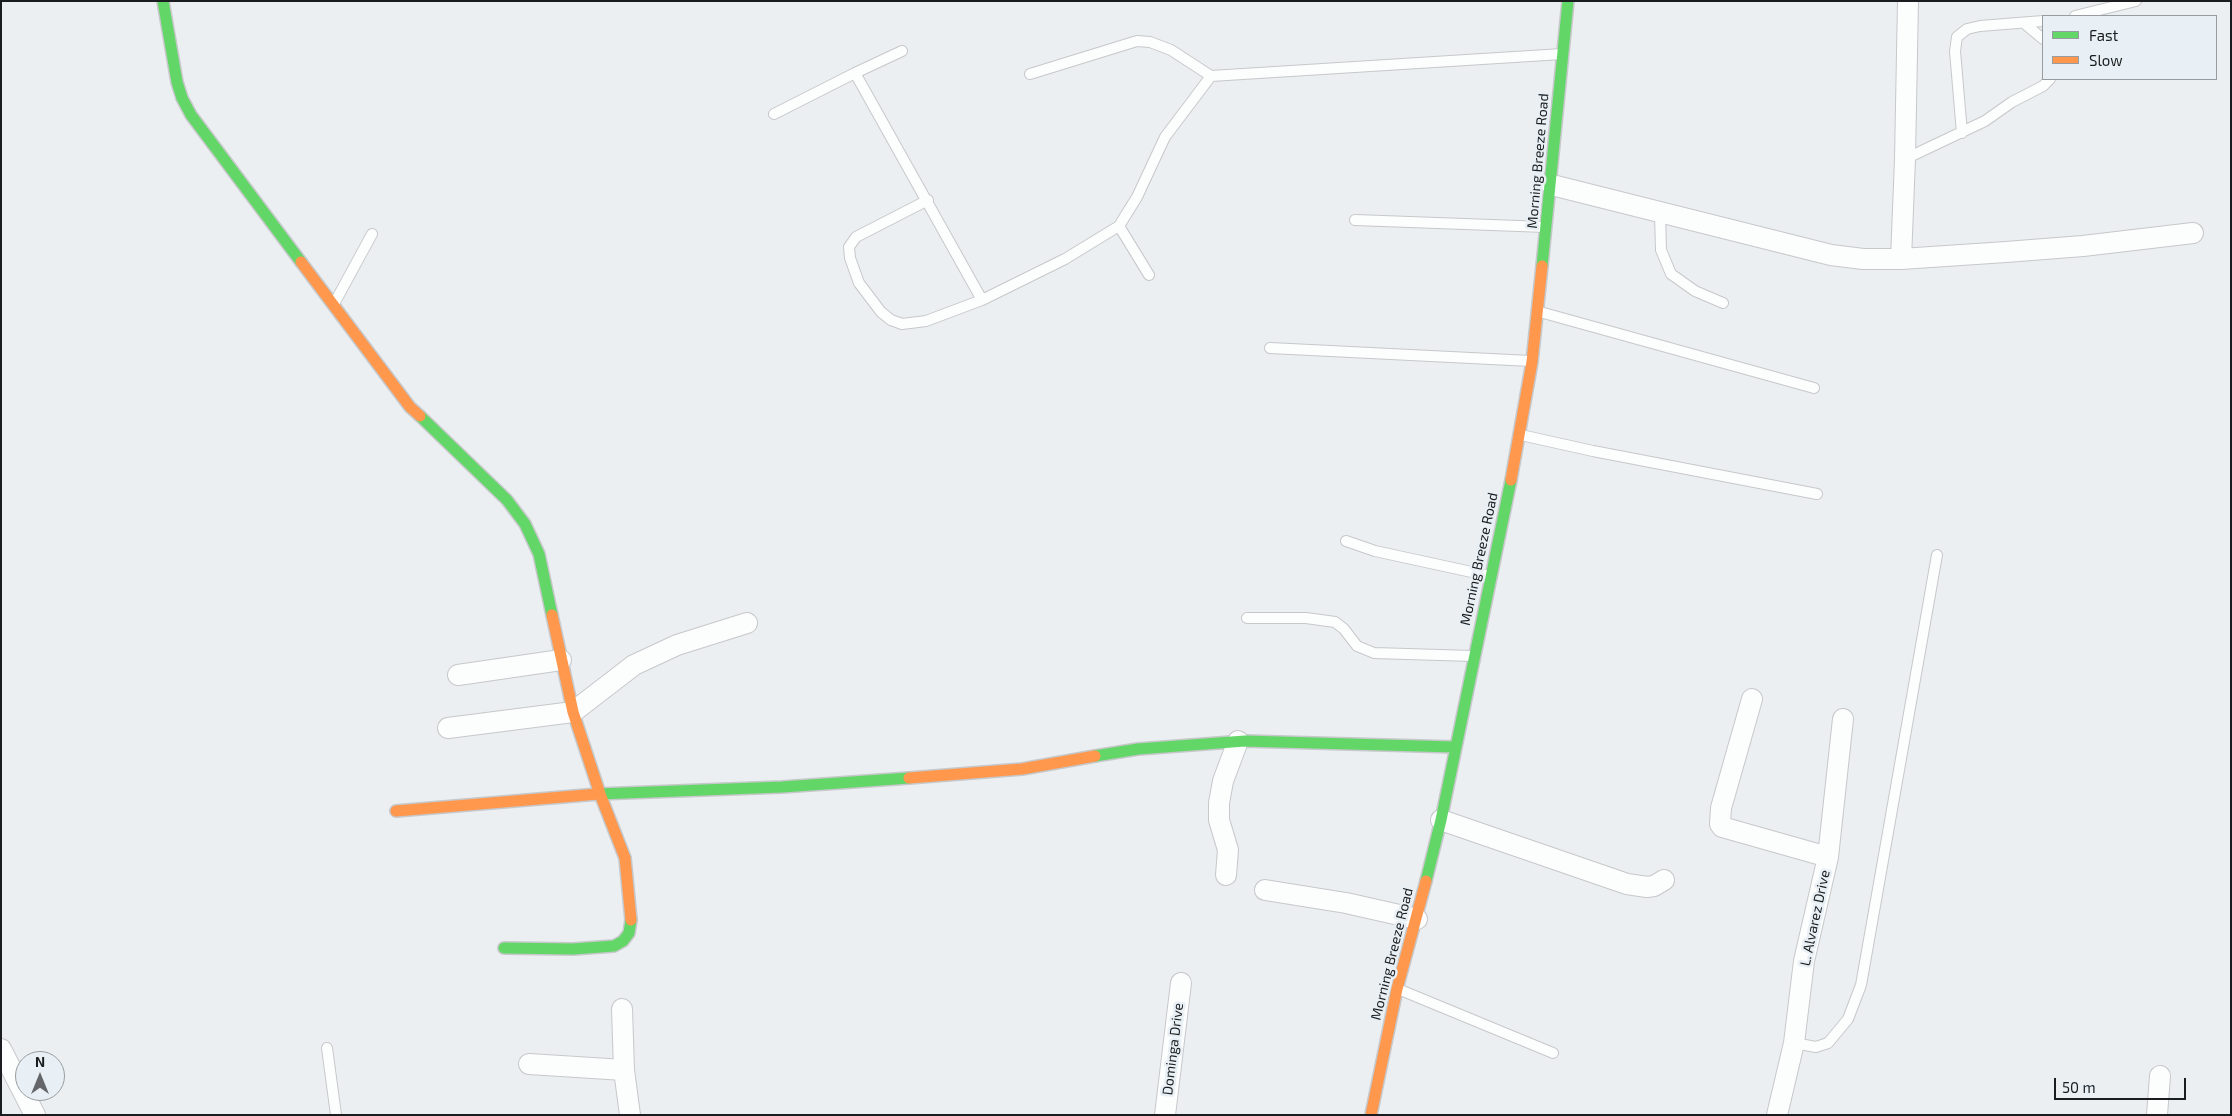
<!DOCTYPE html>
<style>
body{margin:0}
#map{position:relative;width:2232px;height:1116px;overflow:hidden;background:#eceff2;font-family:"Exo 2",sans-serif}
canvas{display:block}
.frame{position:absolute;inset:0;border:2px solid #1a1d1f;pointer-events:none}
.legend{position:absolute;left:2042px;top:15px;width:175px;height:65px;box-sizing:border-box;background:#e9f0f5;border:1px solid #969c9f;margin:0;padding:6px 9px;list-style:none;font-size:15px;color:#1a1d1f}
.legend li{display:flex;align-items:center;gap:10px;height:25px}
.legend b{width:25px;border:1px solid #969c9f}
.north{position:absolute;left:15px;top:1051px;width:50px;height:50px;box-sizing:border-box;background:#e9f0f5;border:1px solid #969c9f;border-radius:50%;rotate:0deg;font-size:14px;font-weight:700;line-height:20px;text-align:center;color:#1a1d1f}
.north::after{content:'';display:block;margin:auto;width:18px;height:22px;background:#646669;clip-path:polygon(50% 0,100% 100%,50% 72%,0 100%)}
.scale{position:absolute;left:2054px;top:1078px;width:132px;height:22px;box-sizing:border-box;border:2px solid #1a1d1f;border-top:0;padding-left:6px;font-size:15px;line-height:18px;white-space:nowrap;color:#1a1d1f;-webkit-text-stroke:4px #e9f0f5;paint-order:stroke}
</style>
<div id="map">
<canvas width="2232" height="1116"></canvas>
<div class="frame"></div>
<ul class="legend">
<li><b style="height:6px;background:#63d668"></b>Fast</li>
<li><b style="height:6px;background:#ff974d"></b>Slow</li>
</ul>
<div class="north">N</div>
<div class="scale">50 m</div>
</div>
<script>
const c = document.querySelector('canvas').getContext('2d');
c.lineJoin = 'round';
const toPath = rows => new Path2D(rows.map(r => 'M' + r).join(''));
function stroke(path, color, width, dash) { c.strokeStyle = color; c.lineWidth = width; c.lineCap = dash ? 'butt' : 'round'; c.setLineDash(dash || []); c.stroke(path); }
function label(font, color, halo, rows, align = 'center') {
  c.font = font + ' "Exo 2",sans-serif'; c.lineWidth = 5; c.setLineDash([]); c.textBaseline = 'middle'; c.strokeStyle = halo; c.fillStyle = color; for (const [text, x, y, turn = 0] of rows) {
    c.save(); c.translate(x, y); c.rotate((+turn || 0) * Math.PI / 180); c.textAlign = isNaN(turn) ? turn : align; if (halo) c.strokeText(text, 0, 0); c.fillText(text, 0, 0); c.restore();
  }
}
const lane = toPath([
 [2075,16,2136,1],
 [2025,24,2043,39],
 [855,73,902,51],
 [1030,74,1137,41,1150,42,1171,50,1211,76,1562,54],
 [774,114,855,73,982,300,1065,259,1119,226],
 [1962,133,1955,51,1957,37,1967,29,1980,26,2043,21],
 [1905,159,1985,121,2012,102,2043,86,2050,79],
 [928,200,856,237,849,247,850,258,859,283,881,312,891,320,902,324,926,321,982,300],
 [1660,213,1661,250,1671,274,1695,291,1723,303],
 [1355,220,1546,227],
 [1149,275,1119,226,1137,197,1165,137,1211,76],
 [335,302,372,234],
 [1540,312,1814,388],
 [1270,348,1531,361],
 [1521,435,1593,451,1817,494],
 [1346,541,1375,551,1490,576],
 [1247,618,1306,618,1335,622,1344,629,1357,646,1374,653,1473,656],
 [1398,989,1553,1053],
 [1794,1043,1816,1047,1828,1043,1848,1019,1861,985,1937,555],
 [327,1048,336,1115]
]);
const street = toPath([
 [1552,185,1831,255,1863,259,1901,259,2006,252,2083,246,2193,233],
 [1901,259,1905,159,1908,1],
 [458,675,561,660],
 [1752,699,1721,808,1720,824,1722,827,1828,857],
 [448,728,573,712,634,665,677,645,747,623],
 [1441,820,1627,884,1647,887,1654,886,1664,880],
 [1226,875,1228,850,1219,820,1219,803,1223,781,1238,741],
 [1265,890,1346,903,1417,919],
 [622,1009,624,1070],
 [1,1049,35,1115],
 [529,1064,624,1070,630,1115],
 [1165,1115,1181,983],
 [1777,1115,1794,1043,1804,961,1828,857,1843,719],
 [2157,1115,2160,1076]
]);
const fast = toPath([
 [163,1,177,82,182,98,191,115,301,262],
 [1542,266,1568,1],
 [420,416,507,500,525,524,539,554,552,615],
 [1095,756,1138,749,1245,741,1455,747],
 [598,794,782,787,909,778],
 [1426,881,1441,820,1511,480],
 [504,948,573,949,614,946,623,941,629,933,631,920]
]);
const slow = toPath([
 [301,262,410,407,420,416],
 [1511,480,1532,362,1542,266],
 [552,615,573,712,600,794,625,858,631,920],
 [909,778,1022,769,1095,756],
 [396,811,598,794],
 [1371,1115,1397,989,1426,881]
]);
const streetNames = [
 ["Morning Breeze Road",1538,161,-85],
 ["Morning Breeze Road",1479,559,-78],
 ["L. Alvarez Drive",1815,918,-78],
 ["Morning Breeze Road",1392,954,-76],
 ["Dominga Drive",1173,1049,-83]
];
stroke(lane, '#c6c8ca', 12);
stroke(street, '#c6c8ca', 22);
stroke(fast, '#c6c8ca', 14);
stroke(slow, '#c6c8ca', 14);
stroke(lane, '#fcfdfd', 10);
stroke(street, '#fcfdfd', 20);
stroke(fast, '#63d668', 11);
stroke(slow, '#ff974d', 11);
label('14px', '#1a1d1f', '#e9f0f5', streetNames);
</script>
